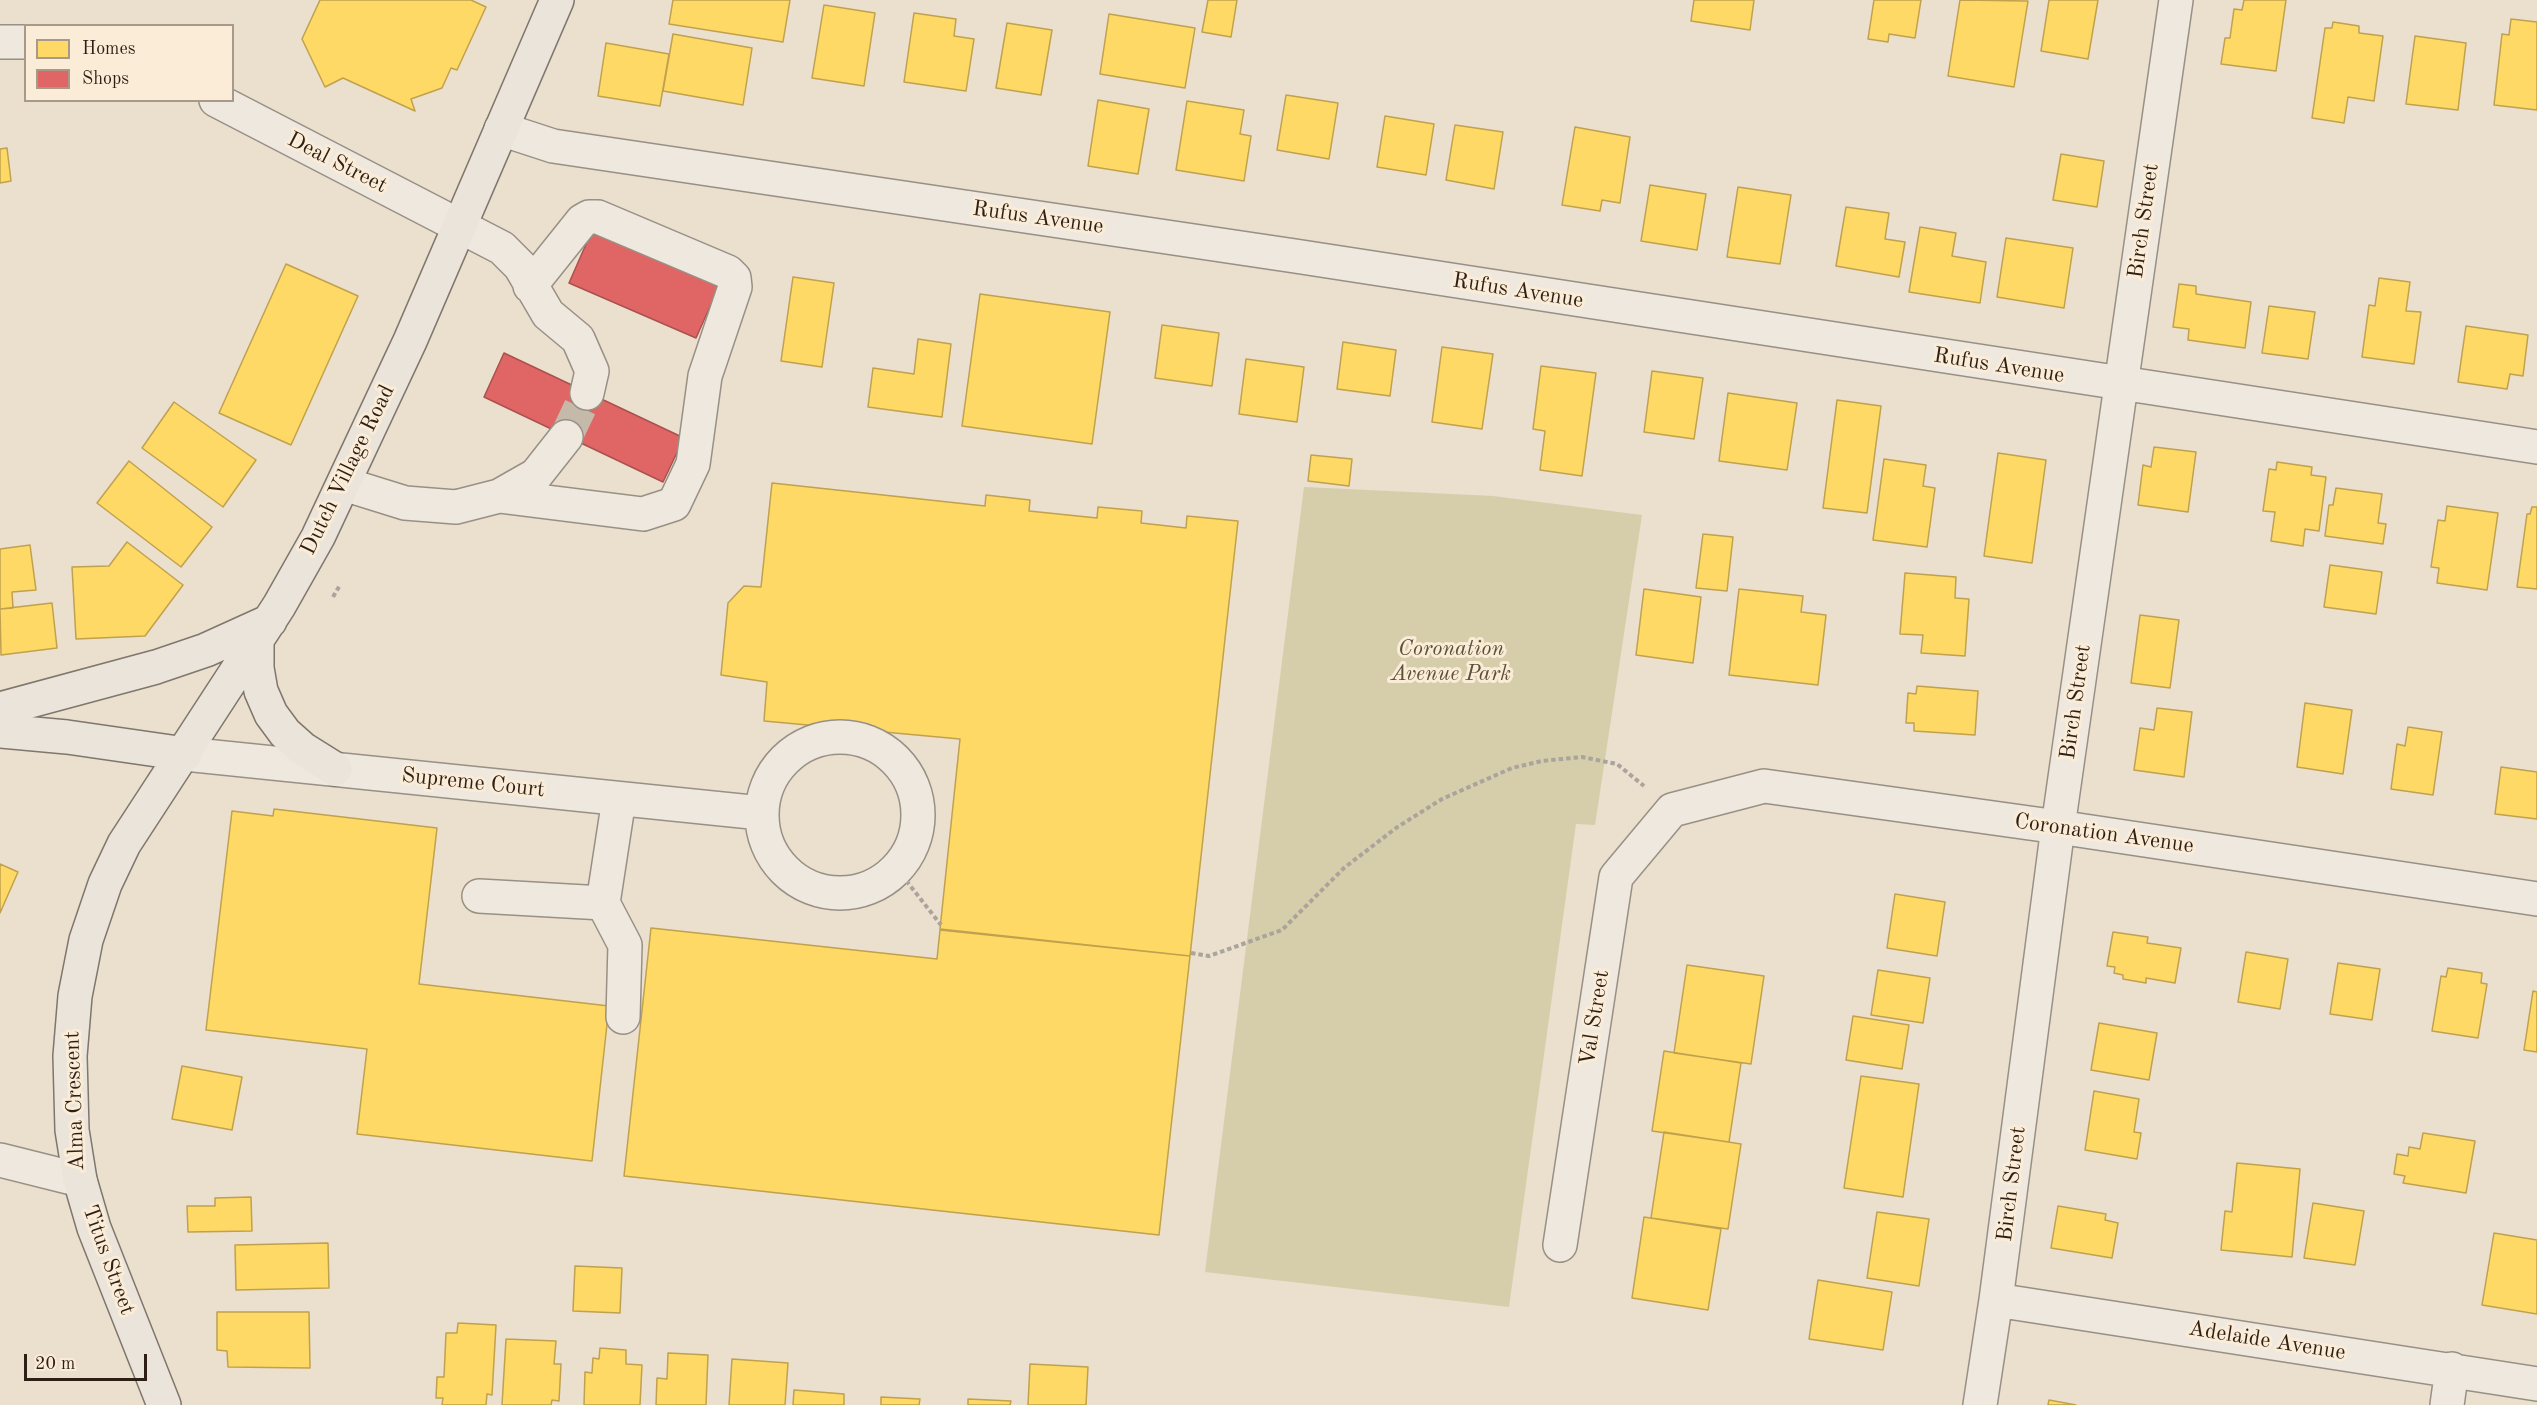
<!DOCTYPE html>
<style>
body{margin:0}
#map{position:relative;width:2537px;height:1405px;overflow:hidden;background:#ebdfce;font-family:"Old Standard TT",serif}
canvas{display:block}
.legend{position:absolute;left:24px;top:24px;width:210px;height:78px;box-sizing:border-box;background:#faecd7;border:2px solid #a89a89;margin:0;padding:8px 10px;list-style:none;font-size:18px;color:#2e1f14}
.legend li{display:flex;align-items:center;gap:12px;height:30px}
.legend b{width:30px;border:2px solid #a89a89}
.scale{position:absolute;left:24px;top:1354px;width:123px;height:27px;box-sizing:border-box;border:3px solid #2e1f14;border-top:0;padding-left:8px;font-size:18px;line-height:21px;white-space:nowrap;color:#2e1f14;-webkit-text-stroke:4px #faecd7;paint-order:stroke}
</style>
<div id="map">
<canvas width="2537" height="1405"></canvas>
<ul class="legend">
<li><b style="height:16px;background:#ffd966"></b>Homes</li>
<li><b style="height:16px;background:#e06666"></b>Shops</li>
</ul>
<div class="scale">20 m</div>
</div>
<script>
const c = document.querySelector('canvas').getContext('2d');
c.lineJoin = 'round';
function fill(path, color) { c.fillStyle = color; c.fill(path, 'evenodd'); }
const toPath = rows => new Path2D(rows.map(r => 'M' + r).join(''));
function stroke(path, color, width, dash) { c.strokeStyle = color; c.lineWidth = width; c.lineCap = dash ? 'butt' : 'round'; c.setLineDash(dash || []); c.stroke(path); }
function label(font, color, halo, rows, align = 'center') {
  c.font = font + ' "Old Standard TT",serif'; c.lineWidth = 6; c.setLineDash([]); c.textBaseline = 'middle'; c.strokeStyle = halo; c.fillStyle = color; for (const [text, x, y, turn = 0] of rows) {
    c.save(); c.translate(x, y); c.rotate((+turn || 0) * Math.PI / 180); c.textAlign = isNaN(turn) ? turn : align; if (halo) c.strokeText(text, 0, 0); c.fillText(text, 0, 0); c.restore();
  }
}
const green = toPath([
 [1304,487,1493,496,1642,515,1595,825,1576,824,1509,1307,1205,1272]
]);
const homes = toPath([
 [320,0,471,0,486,7,457,70,451,68,442,88,411,99,415,111,343,78,325,87,302,39,320,0],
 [673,0,790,0,783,42,669,24,673,0],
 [1208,0,1237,0,1231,37,1202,32,1208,0],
 [1694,0,1754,0,1750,30,1691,21,1694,0],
 [1874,0,1921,0,1915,38,1889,34,1888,42,1868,39,1874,0],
 [1960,0,2028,1,2014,87,1948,76,1960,0],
 [2049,0,2098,0,2088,59,2041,51,2049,0],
 [2244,0,2286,0,2276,71,2221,64,2225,38,2230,38,2234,9,2242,10,2244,0],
 [824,5,875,13,864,86,812,78,824,5],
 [914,13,956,19,954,36,974,39,966,91,904,82,914,13],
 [1109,14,1195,28,1185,88,1100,74,1109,14],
 [2511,19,2537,22,2537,110,2494,105,2502,34,2509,35,2511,19],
 [2333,22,2359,26,2359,33,2383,36,2374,101,2348,97,2344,123,2312,118,2325,28,2332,28,2333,22],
 [1007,23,1052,30,1041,95,996,88,1007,23],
 [673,34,752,48,743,105,663,91,673,34],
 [2415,36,2466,43,2458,110,2406,104,2415,36],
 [606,43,669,54,660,106,598,96,606,43],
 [1286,95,1338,103,1329,159,1277,150,1286,95],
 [1098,100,1149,109,1138,174,1088,166,1098,100],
 [1187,101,1244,110,1240,134,1251,136,1244,181,1176,170,1187,101],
 [1385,116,1434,124,1426,175,1377,167,1385,116],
 [1455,125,1503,132,1494,189,1446,180,1455,125],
 [1575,127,1630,137,1620,203,1602,200,1600,211,1562,205,1575,127],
 [7,148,11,181,0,183,0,149,7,148],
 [2061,154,2104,161,2097,207,2053,200,2061,154],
 [1650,185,1706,194,1697,250,1641,241,1650,185],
 [1738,187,1791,195,1780,264,1727,257,1738,187],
 [1846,207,1889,213,1885,239,1905,242,1899,277,1836,266,1846,207],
 [1920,227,1956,233,1952,256,1986,262,1980,303,1909,292,1920,227],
 [2006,238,2073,248,2064,308,1997,297,2006,238],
 [286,264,358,296,291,445,219,413,286,264],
 [793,277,834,283,822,367,781,361,793,277],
 [2379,278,2410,282,2406,311,2421,312,2414,364,2362,357,2369,305,2375,306,2379,278],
 [2179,284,2196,286,2196,294,2251,302,2245,348,2188,340,2189,329,2173,327,2179,284],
 [980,294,1110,312,1092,444,962,426,980,294],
 [2269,306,2315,312,2308,359,2262,353,2269,306],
 [1162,325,1219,333,1212,386,1155,378,1162,325],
 [2466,326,2528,335,2523,376,2510,374,2507,389,2458,382,2466,326],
 [918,339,951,344,942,417,868,407,873,368,914,374,918,339],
 [1343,342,1396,350,1390,396,1337,389,1343,342],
 [1442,347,1493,354,1482,429,1432,422,1442,347],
 [1246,359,1304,367,1297,422,1239,414,1246,359],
 [1541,366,1596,373,1582,476,1540,470,1545,431,1533,429,1541,366],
 [1652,371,1703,378,1694,439,1644,432,1652,371],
 [1728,393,1797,403,1787,470,1719,461,1728,393],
 [1837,400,1881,406,1867,513,1823,508,1837,400],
 [174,402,256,460,223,507,142,448,174,402],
 [2154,447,2196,452,2188,512,2138,505,2143,465,2151,467,2154,447],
 [1998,453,2046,460,2032,563,1984,556,1998,453],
 [1311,455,1352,459,1349,486,1308,481,1311,455],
 [1884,459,1926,465,1923,486,1935,488,1927,547,1873,540,1884,459],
 [129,461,212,527,181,567,97,503,129,461],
 [2277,462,2312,467,2311,475,2326,477,2319,531,2305,529,2303,546,2271,541,2275,512,2263,511,2269,469,2276,470,2277,462],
 [772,483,985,506,986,495,1030,500,1029,511,1097,518,1098,507,1142,511,1141,523,1186,528,1187,516,1238,521,1190,956,940,929,960,739,764,721,767,682,721,675,728,603,744,586,761,587,772,483],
 [2336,488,2382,494,2378,523,2386,524,2383,544,2325,536,2329,505,2333,505,2336,488],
 [2447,506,2498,513,2487,590,2437,583,2439,568,2431,567,2438,520,2445,521,2447,506],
 [2532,507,2537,507,2537,589,2517,587,2527,514,2530,514,2532,507],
 [1703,534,1733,537,1727,591,1696,588,1703,534],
 [127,542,183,585,145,636,76,639,72,567,109,566,127,542],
 [30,545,36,590,12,592,13,608,0,609,0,549,30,545],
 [2330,565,2382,572,2376,614,2324,607,2330,565],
 [1905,573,1956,577,1955,598,1969,599,1965,656,1921,653,1923,635,1900,634,1905,573],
 [1644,589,1701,597,1693,663,1636,655,1644,589],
 [1739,589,1803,596,1801,612,1826,615,1818,685,1729,675,1739,589],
 [52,603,57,648,1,655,0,609,52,603],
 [2140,615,2179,620,2170,688,2131,683,2140,615],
 [1917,686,1978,691,1975,735,1914,731,1914,723,1906,723,1908,693,1916,694,1917,686],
 [2305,703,2352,710,2343,774,2297,767,2305,703],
 [2157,708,2192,712,2184,777,2134,770,2140,728,2154,730,2157,708],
 [2408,727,2442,732,2433,795,2391,789,2397,744,2405,746,2408,727],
 [2501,767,2537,772,2537,819,2495,814,2501,767],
 [274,809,437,828,419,984,609,1006,592,1161,357,1134,367,1049,206,1030,232,811,273,816,274,809],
 [0,864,18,872,0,913,0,864],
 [1895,894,1945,902,1937,956,1887,948,1895,894],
 [651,928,937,959,940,930,1190,956,1159,1235,624,1176,651,928],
 [2113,932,2148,937,2147,943,2181,948,2175,983,2146,978,2146,983,2123,979,2123,975,2114,973,2115,967,2107,966,2113,932],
 [2246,952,2288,959,2280,1009,2238,1002,2246,952],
 [2338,963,2380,969,2372,1020,2330,1014,2338,963],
 [1687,965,1764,976,1751,1064,1674,1053,1687,965],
 [2448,968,2482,973,2481,983,2487,984,2478,1038,2432,1031,2441,976,2446,977,2448,968],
 [1878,970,1930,978,1923,1023,1871,1015,1878,970],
 [2533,991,2537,992,2537,1052,2524,1050,2533,991],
 [1853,1016,1909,1025,1902,1069,1846,1060,1853,1016],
 [2099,1023,2157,1033,2149,1080,2091,1070,2099,1023],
 [1664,1051,1741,1063,1729,1142,1652,1131,1664,1051],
 [182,1066,242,1077,232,1130,172,1119,182,1066],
 [1861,1076,1919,1084,1903,1197,1844,1188,1861,1076],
 [2094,1091,2139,1099,2134,1132,2141,1133,2137,1159,2085,1150,2094,1091],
 [1664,1132,1741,1144,1728,1229,1651,1218,1664,1132],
 [2423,1133,2475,1141,2466,1193,2403,1183,2405,1176,2394,1174,2397,1154,2408,1156,2409,1147,2420,1149,2423,1133],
 [2237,1163,2300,1169,2292,1257,2221,1250,2225,1211,2232,1212,2237,1163],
 [251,1197,252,1231,188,1232,187,1206,215,1206,215,1198,251,1197],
 [2313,1203,2364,1211,2355,1265,2304,1258,2313,1203],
 [2058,1206,2106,1214,2105,1220,2118,1223,2112,1258,2051,1248,2058,1206],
 [1877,1212,1929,1219,1919,1286,1867,1278,1877,1212],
 [1644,1217,1721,1229,1708,1310,1632,1298,1644,1217],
 [2494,1233,2537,1240,2537,1314,2482,1305,2494,1233],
 [328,1243,329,1288,236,1290,235,1245,328,1243],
 [575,1266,622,1268,620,1313,573,1311,575,1266],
 [1818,1280,1892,1292,1883,1350,1809,1339,1818,1280],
 [217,1312,309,1312,310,1368,228,1367,227,1351,217,1350,217,1312],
 [458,1323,496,1325,492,1395,487,1394,486,1405,442,1405,443,1398,436,1398,437,1377,444,1377,446,1333,457,1333,458,1323],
 [506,1339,556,1341,554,1364,561,1364,559,1401,552,1400,551,1405,502,1405,506,1339],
 [600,1348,626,1350,626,1364,642,1365,640,1405,584,1405,585,1372,592,1373,593,1358,599,1359,600,1348],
 [668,1353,708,1355,706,1405,656,1405,657,1378,667,1379,668,1353],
 [732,1359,788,1363,785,1405,729,1405,732,1359],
 [1030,1364,1088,1367,1086,1405,1028,1405,1030,1364],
 [794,1390,844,1394,844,1405,793,1405,794,1390],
 [881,1397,920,1399,919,1405,881,1405,881,1397],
 [968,1399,1011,1401,1010,1405,968,1405,968,1399],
 [2049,1400,2076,1405,2048,1405,2049,1400]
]);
const shops = toPath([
 [594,226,721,282,696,338,569,283,594,226],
 [504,353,684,438,663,482,484,397,504,353]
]);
const minorTunnel = toPath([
 [566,437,587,393]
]);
const path = toPath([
 [333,597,340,585],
 [897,869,941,925],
 [1191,953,1209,956,1282,930,1344,868,1396,828,1442,799,1512,768,1542,761,1582,757,1617,764,1644,786]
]);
const minor = toPath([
 [0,42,26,42],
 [216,100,502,248,520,266,548,314,578,339,592,371,587,393],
 [501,129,553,146,1295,256,2537,447],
 [344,484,405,503,456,507,499,496,536,475,566,437],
 [499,496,643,514,674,504,693,464,705,376,735,287,734,278,728,272,598,217,589,217,582,221,530,286],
 '762 815a78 78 0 1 1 156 0a78 78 0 1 1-156 0Z',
 [185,754,761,813],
 [619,799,603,903,625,945,623,1017],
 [479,896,603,903],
 [0,1160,80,1180],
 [1560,1245,1616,877,1672,810,1764,786,2058,827,2537,899],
 [1996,1300,2537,1384],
 [1980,1405,1996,1300,2058,827,2176,0],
 [2447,1405,2452,1369]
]);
const major = toPath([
 [257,642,257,668,261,691,271,714,285,733,303,749,335,769],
 [0,709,156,667,206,650,270,621],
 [0,731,67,737,185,754],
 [164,1405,94,1228,80,1180,72,1130,70,1056,75,996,86,940,105,884,124,844,279,606,318,537,410,341,557,0]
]);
const streetNames = [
 ["Deal Street",337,163,27],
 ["Rufus Avenue",1038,218,8],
 ["Birch Street",2144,221,-82],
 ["Rufus Avenue",1518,291,9],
 ["Rufus Avenue",1999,366,9],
 ["Dutch Village Road",348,470,-64],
 ["Birch Street",2076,702,-82],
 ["Supreme Court",473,783,6],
 ["Coronation Avenue",2104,834,8],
 ["Val Street",1595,1018,-81],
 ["Alma Crescent",75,1101,-92],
 ["Birch Street",2012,1184,-83],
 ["Titus Street",108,1260,70],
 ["Adelaide Avenue",2267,1341,9]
];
const parkNames = [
 ["Coronation",1451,649],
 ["Avenue Park",1451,674]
];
fill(green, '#d6ceab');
fill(homes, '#ffd966');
stroke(homes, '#c0a14d', 1.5);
fill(shops, '#e06666');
stroke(shops, '#ab514d', 1.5);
stroke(minorTunnel, '#c5b9a9', 33, [33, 16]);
stroke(minor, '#999085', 36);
stroke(major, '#7f766c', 36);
stroke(path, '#aaa49c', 4, [4.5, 3]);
stroke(minor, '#eee8df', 33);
stroke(major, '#ebe4db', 33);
label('22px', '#2e1f14', '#faecd7', streetNames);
label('italic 22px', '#5b5039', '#faecd7', parkNames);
</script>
